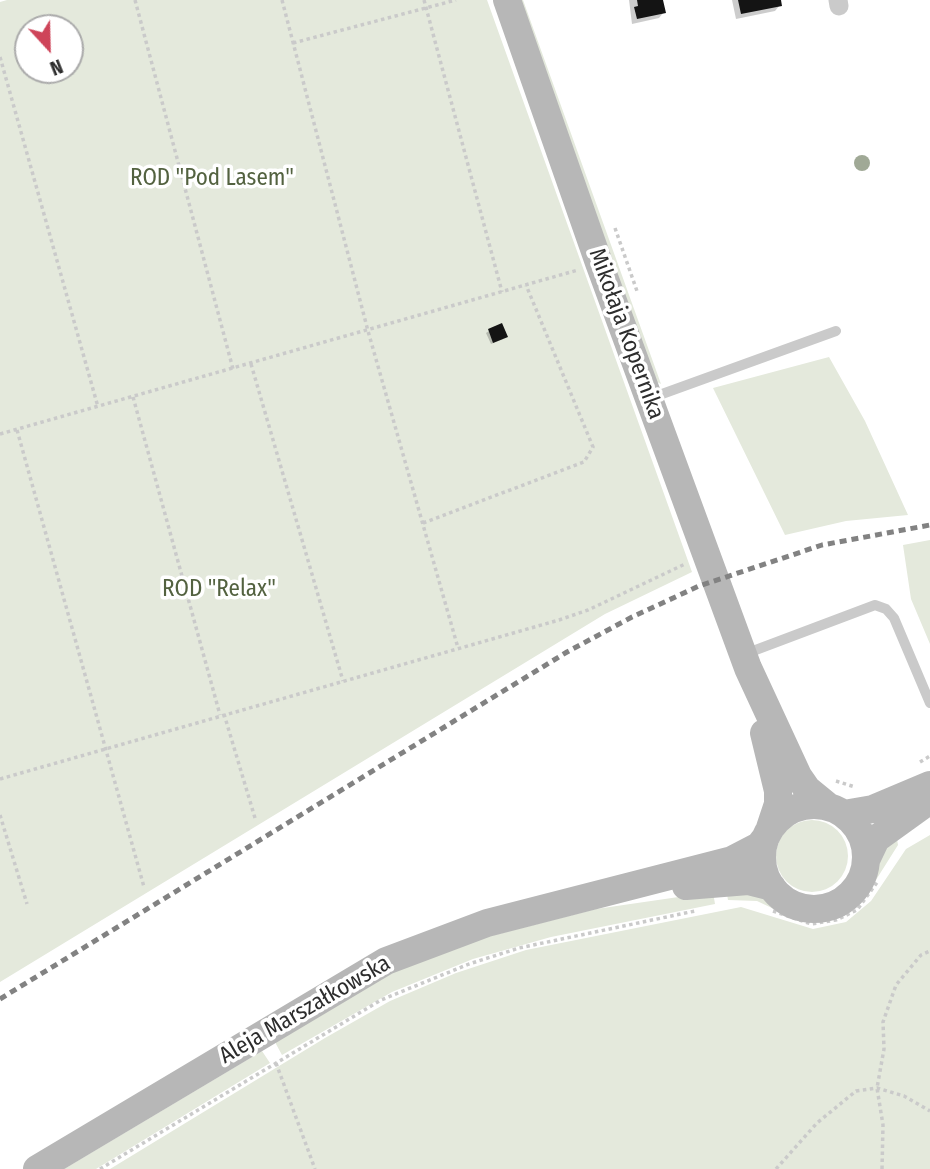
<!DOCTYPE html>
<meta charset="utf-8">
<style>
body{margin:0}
#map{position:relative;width:930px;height:1169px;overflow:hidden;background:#fff;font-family:"Fira Sans Condensed",sans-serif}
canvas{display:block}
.north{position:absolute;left:14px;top:14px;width:70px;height:70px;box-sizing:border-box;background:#fff;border:2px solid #ababab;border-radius:50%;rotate:158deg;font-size:19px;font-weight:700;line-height:28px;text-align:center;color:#2d2d2d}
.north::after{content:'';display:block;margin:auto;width:24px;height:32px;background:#ce4459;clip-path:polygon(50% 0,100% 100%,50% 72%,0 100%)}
</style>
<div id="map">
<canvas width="930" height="1169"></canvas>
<div class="north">N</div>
</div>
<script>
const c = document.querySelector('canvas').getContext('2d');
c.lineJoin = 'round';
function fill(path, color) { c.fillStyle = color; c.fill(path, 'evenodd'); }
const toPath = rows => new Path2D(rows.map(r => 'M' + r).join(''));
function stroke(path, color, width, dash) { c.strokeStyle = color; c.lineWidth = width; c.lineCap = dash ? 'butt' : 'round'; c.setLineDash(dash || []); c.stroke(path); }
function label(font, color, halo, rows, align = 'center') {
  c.font = font + ' "Fira Sans Condensed",sans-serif'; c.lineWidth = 7; c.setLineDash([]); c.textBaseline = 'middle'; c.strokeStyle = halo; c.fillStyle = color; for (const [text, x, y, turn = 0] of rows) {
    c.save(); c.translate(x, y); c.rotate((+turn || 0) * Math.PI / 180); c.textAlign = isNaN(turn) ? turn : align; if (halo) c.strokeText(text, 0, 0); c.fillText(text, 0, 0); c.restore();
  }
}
const green = toPath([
 [7,0,487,0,692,572,605,614,0,982,0,2],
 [28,28,70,28,70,70,28,70],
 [519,0,523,0,661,384,657,382,636,326],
 [829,357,865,421,908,515,846,521,785,535,713,388],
 [930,540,930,644,911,599,903,545],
 '776 856a36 36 0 1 1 72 0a36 36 0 1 1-72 0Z',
 [930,835,930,1169,110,1169,325,1038,390,1001,456,973,526,950,741,907,813,929,846,922,871,901,906,849],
 [897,839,898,845,869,891,853,908,833,919,812,921,791,917,757,901,728,900,726,889,761,892,799,915,825,916,837,913,851,905,866,888,877,855],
 [713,892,715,904,551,937,473,959,392,992,282,1055,276,1044,276,1039,394,972,467,942,596,909],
 [262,1051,270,1063,96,1169,64,1169]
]);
const shadow = toPath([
 [629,0,662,0,664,12,659,18,632,24],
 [732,0,779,0,780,5,775,11,736,19],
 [489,331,503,339,491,344,486,333]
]);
const building = toPath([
 [637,0,663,0,666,13,637,19,634,7,638,6],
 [738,0,781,0,782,6,741,14],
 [502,323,508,337,493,343,488,329]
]);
const path = toPath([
 [135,0,233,369],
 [282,0,368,331,458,648],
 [424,0,502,292],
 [293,43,456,0],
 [0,57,98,407],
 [615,228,638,294],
 [251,364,343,681],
 [133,397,220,715],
 [17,430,144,887],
 [0,434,578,270],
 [423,523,584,462,593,447,526,285],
 [224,714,255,818],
 [920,762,930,756],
 [0,779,559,620,588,610,685,564],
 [836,781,855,787],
 [0,815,27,904],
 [773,911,811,924,836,920,857,910,878,881],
 [276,1063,315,1169],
 [100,1169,381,1000,469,964,519,948,695,911],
 [776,1169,817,1123,856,1091,877,1088,904,1096,930,1111],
 [882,1169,883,1125,877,1088,884,1049,883,1022,896,985,921,955,930,951]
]);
const lane = toPath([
 [651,398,836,331],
 [745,654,875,605,886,609,894,618,930,703]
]);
const street = toPath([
 [838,0,839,6]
]);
const secondary = toPath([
 [507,0,599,263,748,668,798,776,807,789,829,807],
 [764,733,778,791,778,804,770,828],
 '762 857a52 52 0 1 1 104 0a52 52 0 1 1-104 0Z',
 [844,814,873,809,930,785],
 [866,860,876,839,930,800],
 [686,886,748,881,772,887],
 [37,1169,386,961,487,923,732,860,759,846,766,837]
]);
const rail = toPath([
 [0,999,567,652,632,617,699,586,822,545,930,525]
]);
const trees = [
 [862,163]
];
const parkNames = [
 ["ROD \"Pod Lasem\"",212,179],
 ["ROD \"Relax\"",219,590]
];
const streetNames = [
 ["Mikołaja Kopernika",626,334,70],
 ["Aleja Marszałkowska",305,1010,-30]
];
fill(green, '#e4e9dc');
fill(shadow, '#0003');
fill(building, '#141414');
stroke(path, '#cacaca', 3.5, [3.5, 3.5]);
stroke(lane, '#cacaca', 10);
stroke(street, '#cacaca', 19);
stroke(secondary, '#b7b7b7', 28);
stroke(rail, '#828282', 5, [7, 5]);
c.fillStyle = '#a0a996';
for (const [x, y] of trees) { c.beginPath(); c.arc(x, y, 8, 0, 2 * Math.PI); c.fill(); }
label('23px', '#536240', '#fff', parkNames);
label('23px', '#2d2d2d', '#fff', streetNames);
</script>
